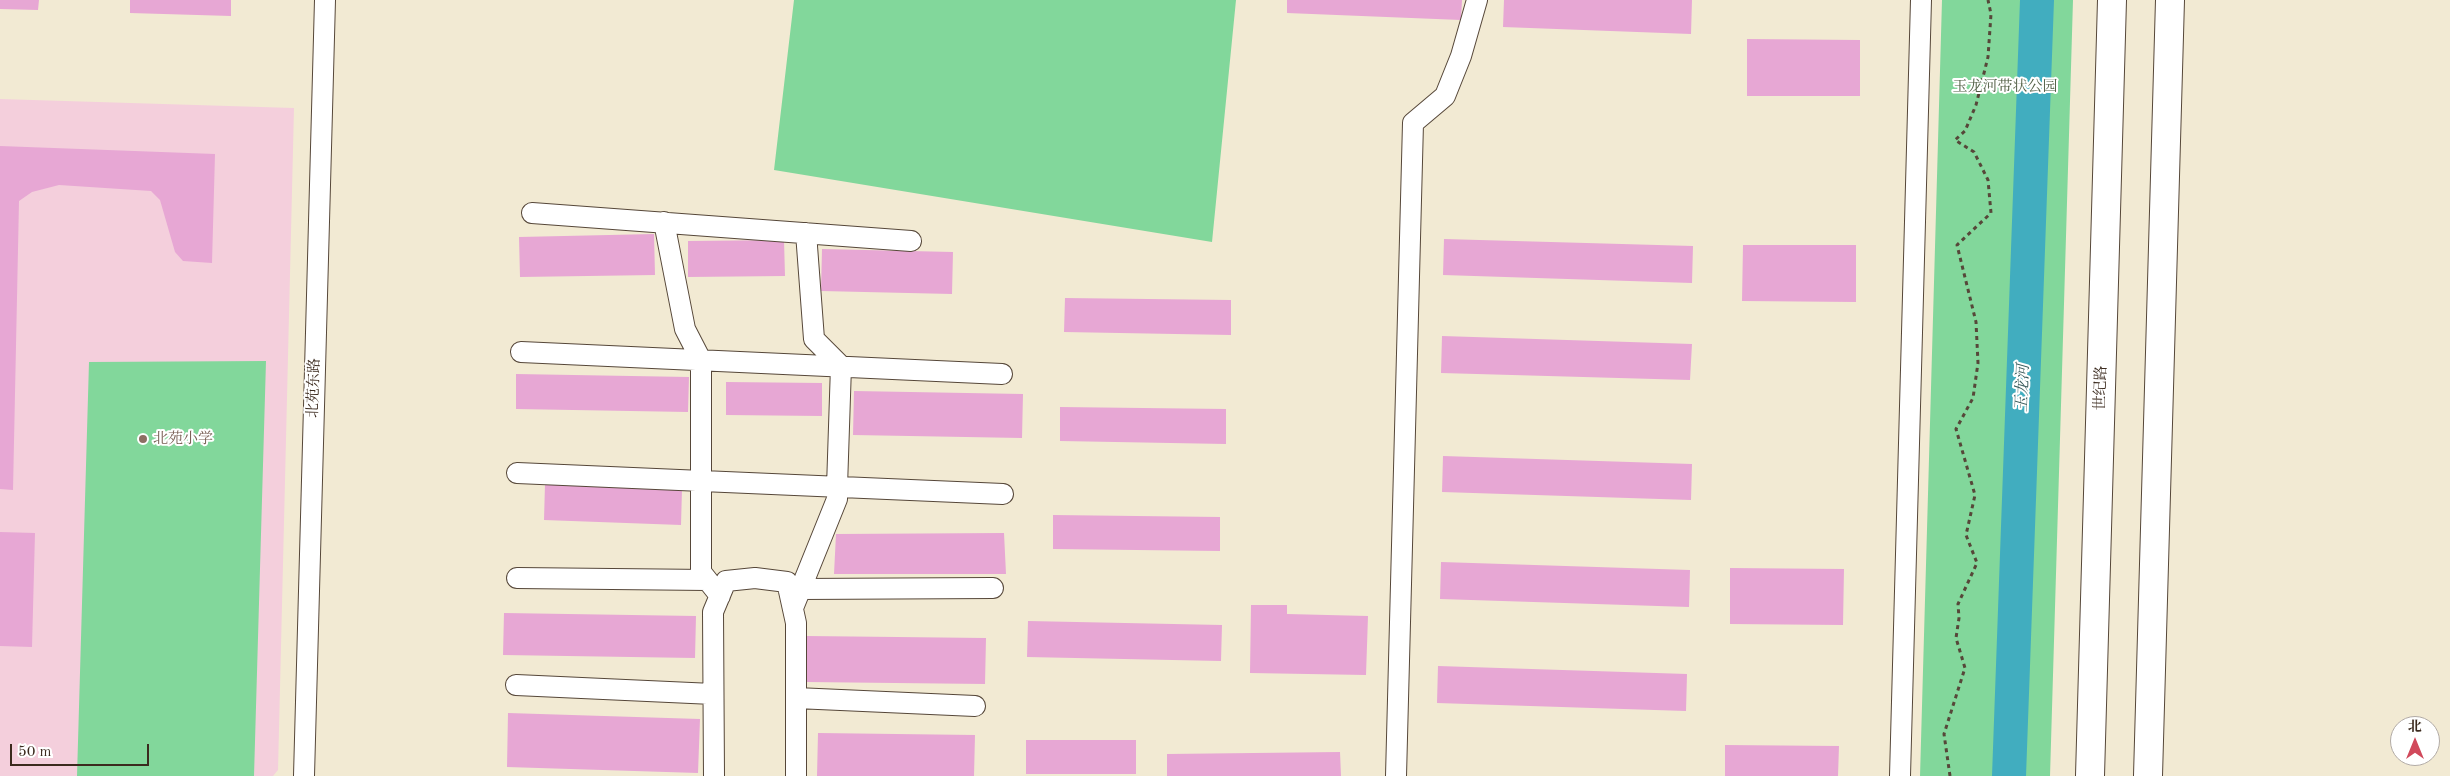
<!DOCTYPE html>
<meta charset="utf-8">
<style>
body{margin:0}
#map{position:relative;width:2450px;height:776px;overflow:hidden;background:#f2ead3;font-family:"Old Standard TT","Noto Serif SC",serif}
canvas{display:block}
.north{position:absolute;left:2390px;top:716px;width:50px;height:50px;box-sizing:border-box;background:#fff;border:1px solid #b1aaa5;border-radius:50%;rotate:0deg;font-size:14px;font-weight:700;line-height:20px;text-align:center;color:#3b2a1e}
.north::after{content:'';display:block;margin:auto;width:18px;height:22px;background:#d1495b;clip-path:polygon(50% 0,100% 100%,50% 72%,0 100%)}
.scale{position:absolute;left:10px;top:744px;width:139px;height:22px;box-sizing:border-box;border:2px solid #3b2a1e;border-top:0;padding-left:6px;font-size:15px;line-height:18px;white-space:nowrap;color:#3b2a1e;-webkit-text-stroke:4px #fff;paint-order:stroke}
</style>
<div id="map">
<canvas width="2450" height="776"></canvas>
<div class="north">北</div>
<div class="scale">50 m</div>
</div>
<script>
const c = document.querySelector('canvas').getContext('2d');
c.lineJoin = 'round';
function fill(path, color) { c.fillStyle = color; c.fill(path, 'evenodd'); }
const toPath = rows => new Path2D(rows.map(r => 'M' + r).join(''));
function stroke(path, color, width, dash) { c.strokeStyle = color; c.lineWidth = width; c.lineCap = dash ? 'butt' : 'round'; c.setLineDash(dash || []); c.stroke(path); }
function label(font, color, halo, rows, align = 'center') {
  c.font = font + ' "Old Standard TT","Noto Serif SC",serif'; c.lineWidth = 4; c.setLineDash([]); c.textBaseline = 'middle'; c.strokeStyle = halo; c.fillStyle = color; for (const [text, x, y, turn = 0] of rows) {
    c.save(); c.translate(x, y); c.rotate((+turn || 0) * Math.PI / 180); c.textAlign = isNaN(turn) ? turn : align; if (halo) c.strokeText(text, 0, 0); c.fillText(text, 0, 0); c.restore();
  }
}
const built = toPath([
 [0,99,294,108,278,770,273,776,0,776]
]);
const green = toPath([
 [794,0,1236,0,1212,242,774,170],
 [1942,0,2073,0,2050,776,1920,776],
 [266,361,254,776,77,776,89,362]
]);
const river = toPath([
 [2009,776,2037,0]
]);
const building = toPath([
 [0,0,39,0,38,10,0,9],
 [130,0,231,0,231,16,130,13],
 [1287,0,1462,0,1461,20,1287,13],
 [1504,0,1692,0,1691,34,1503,27],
 [1747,39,1860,40,1860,96,1747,96],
 [0,146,215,154,212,263,183,261,175,252,160,200,151,191,59,185,32,192,19,201,13,490,0,489],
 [654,234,655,275,520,277,519,237],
 [1444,239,1693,246,1692,283,1443,275],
 [784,240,785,276,688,277,688,241],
 [1743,245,1856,245,1856,302,1742,301],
 [822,249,953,252,952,294,821,291],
 [1065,298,1231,300,1231,335,1064,332],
 [1442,336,1692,344,1690,380,1441,373],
 [516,374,689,377,688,412,516,409],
 [726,382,822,383,822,416,726,415],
 [854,391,1023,394,1022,438,853,435],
 [1060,407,1226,409,1226,444,1060,441],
 [1443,456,1692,464,1691,500,1442,492],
 [545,484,682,489,681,525,544,520],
 [1053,515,1220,517,1220,551,1053,549],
 [0,532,35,533,32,647,0,646],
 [1004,533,1006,574,834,574,836,534],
 [1441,562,1690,570,1689,607,1440,599],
 [1730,568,1844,569,1843,625,1730,624],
 [1251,605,1287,605,1287,614,1368,616,1366,675,1250,673],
 [504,613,696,616,695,658,503,655],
 [1028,621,1222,625,1221,661,1027,657],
 [807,636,986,638,985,684,806,682],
 [1438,666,1687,674,1686,711,1437,703],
 [508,713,700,719,698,773,507,767],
 [818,733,975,735,974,776,817,776],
 [1026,740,1136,740,1136,774,1026,774],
 [1725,745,1839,746,1838,776,1725,776],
 [1340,752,1341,776,1167,776,1167,754]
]);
const path = toPath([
 [1950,776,1944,734,1965,668,1956,638,1959,618,1958,604,1977,563,1966,535,1975,495,1956,429,1973,398,1978,363,1976,322,1957,245,1991,213,1988,180,1974,152,1955,140,1965,131,1976,105,1988,57,1991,14,1988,0]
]);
const minor = toPath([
 [532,213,911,241],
 [664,222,685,329,701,360,701,572,720,596],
 [521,352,1002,374],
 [517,473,1003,494],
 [517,578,707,580],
 [800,589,993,588],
 [793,608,837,499,837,487,841,366,814,339,806,233],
 [516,685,713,694],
 [796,698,975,706],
 [304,776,325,0],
 [714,776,713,612,726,581,755,578,787,582,796,623,796,776],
 [1396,776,1413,123,1445,96,1461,56,1477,0],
 [1900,776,1921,0]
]);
const primary = toPath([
 [2090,776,2112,0],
 [2148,776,2170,0]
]);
const markers = [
 [143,439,5,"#8d6e63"]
];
const parkNames = [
 ["玉龙河带状公园",2005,87]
];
const streetNames = [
 ["北苑东路",314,388,-88],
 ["世纪路",2101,388,-88]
];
const educationNames = [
 ["北苑小学",153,439]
];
const waterNames = [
 ["玉龙河",2023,388,-88]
];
fill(built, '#f4cfdc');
fill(green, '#82d79b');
stroke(river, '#41adbf', 34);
fill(building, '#e7a7d4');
stroke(minor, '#564739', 22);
stroke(primary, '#564739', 30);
stroke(path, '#564739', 3, [4, 4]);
stroke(minor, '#fff', 20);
stroke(primary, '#fff', 28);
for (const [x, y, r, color] of markers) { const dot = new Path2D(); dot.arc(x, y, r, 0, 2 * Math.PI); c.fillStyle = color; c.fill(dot); stroke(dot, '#fff', 2); }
label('15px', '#505e44', '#fff', parkNames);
label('15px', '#3b2a1e', '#fff', streetNames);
label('15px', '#785e54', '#fff', educationNames, 'left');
label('italic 16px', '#3d5e5e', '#fff', waterNames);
</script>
